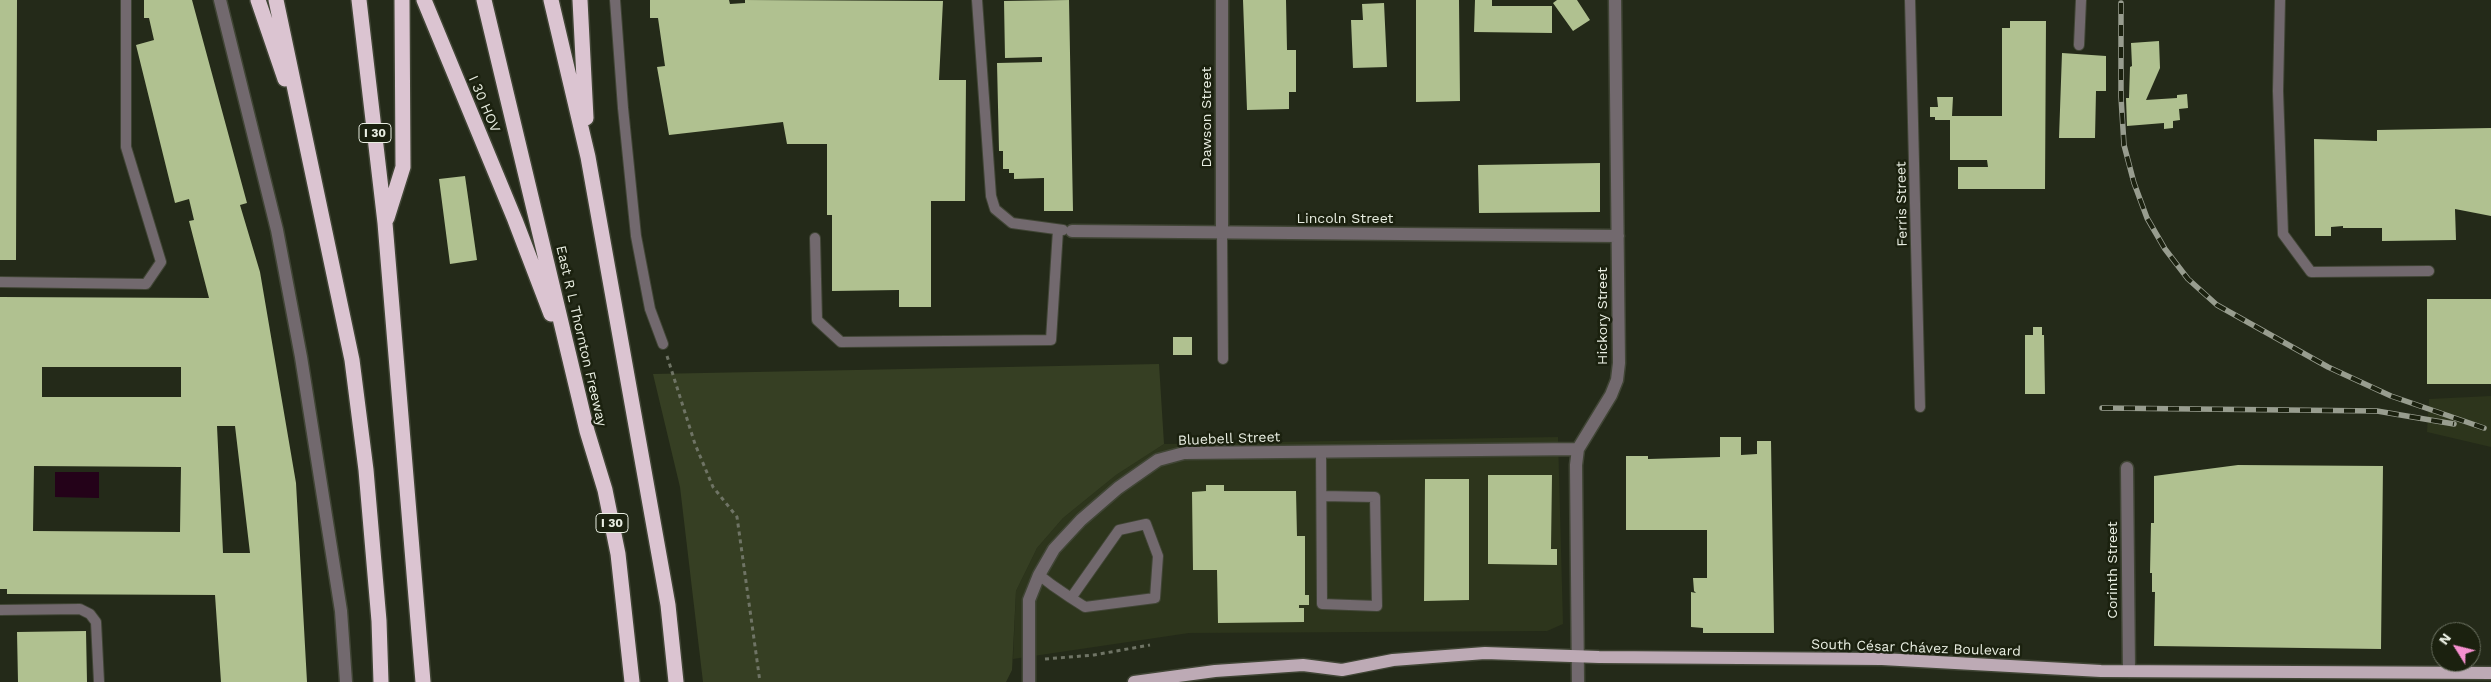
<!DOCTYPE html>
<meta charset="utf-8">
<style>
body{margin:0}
#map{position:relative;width:2491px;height:682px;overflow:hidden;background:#242a19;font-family:"Work Sans",sans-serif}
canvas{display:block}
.north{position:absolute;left:2431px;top:622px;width:50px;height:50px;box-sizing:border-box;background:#1b210f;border:1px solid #6d7363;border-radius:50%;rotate:306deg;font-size:14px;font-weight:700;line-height:20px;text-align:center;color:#e9eee2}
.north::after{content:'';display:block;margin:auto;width:18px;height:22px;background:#f690d0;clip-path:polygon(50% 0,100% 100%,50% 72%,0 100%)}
</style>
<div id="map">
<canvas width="2491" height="682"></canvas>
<div class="north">N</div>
</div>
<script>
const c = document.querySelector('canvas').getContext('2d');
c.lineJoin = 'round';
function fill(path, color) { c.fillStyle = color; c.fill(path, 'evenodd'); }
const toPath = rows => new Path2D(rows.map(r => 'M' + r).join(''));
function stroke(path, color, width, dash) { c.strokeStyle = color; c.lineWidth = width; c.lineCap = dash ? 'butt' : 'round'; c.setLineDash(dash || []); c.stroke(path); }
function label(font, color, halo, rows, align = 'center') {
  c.font = font + ' "Work Sans",sans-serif'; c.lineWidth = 5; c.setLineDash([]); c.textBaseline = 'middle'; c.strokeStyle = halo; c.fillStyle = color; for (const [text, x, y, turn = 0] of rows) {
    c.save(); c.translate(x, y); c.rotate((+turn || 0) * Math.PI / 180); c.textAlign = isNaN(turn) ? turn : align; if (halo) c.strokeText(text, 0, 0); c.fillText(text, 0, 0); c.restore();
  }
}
const built = toPath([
 [2491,396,2491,447,2427,432,2429,399],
 [1558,437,1563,624,1547,631,1189,633,1013,659,1016,591,1037,548,1063,518,1116,475,1164,444]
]);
const green = toPath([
 [1159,364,1164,444,1116,475,1063,518,1037,548,1016,591,1012,670,1006,682,703,682,680,487,653,374]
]);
const water = toPath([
 [55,472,99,472,99,498,55,497]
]);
const building = toPath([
 [0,0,17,0,16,260,0,260],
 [144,0,192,0,247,203,240,205,260,272,296,483,307,682,221,682,215,595,7,594,7,589,0,589,0,297,209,298,189,221,194,220,189,199,175,203,136,45,154,40,149,18,144,18],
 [42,367,181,367,181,397,42,397],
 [217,426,235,426,250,553,223,553],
 [34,466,181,467,180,532,33,531],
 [650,0,729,0,730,4,745,3,745,0,943,1,939,80,966,80,965,201,931,201,931,307,899,307,899,290,832,291,832,215,827,215,827,144,787,144,783,122,669,135,657,67,665,66,658,18,650,18],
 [1069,0,1073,211,1044,211,1044,178,1014,179,1014,173,1009,173,1009,169,1003,169,1003,151,999,151,997,63,1042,62,1042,57,1005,58,1004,1],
 [1243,0,1286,0,1287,50,1296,50,1296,92,1289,92,1289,109,1247,110],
 [1416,0,1459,0,1460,101,1416,102],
 [1475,0,1492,0,1492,6,1552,6,1552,33,1474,32],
 [1557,0,1577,0,1590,20,1573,31,1553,3],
 [1384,3,1387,67,1353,68,1351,20,1363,20,1362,4],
 [2010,21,2046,21,2045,189,1958,189,1958,167,1988,167,1987,160,1950,160,1950,120,1935,120,1935,117,1930,117,1930,107,1938,107,1937,97,1953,97,1952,116,2002,116,2002,28,2010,28],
 [2159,41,2160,68,2146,100,2177,98,2177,95,2187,94,2188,108,2179,109,2180,120,2173,121,2173,128,2164,129,2164,123,2127,126,2126,98,2129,98,2130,67,2132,66,2131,43],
 [2062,53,2106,56,2106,91,2096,91,2095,138,2059,138],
 [2491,128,2491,216,2455,209,2456,240,2382,241,2382,228,2343,228,2343,226,2331,227,2331,236,2315,236,2314,139,2377,141,2377,130],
 [1600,163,1600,212,1479,213,1478,165],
 [465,176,477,260,450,264,439,179],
 [2427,299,2491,299,2491,384,2427,384],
 [2033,327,2042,327,2042,335,2044,335,2045,394,2025,394,2025,335,2033,335],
 [1173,337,1192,337,1192,355,1173,355],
 [1720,437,1741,437,1741,455,1757,454,1757,441,1771,441,1774,633,1703,633,1703,628,1691,627,1691,592,1696,593,1694,591,1693,578,1707,578,1707,530,1626,530,1626,456,1648,456,1648,459,1720,457],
 [2238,465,2383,466,2381,649,2154,646,2155,592,2152,592,2152,573,2150,573,2151,523,2154,523,2154,476],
 [1488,475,1552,475,1551,549,1557,549,1557,565,1488,564],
 [1425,479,1469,479,1469,600,1424,601],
 [1206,485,1224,485,1224,491,1296,491,1297,536,1305,536,1305,595,1309,595,1309,605,1299,605,1299,608,1304,608,1304,622,1218,623,1217,570,1193,570,1192,492,1206,491],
 [86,631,87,682,18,682,17,632]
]);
const path = toPath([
 [667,356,695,444,713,487,737,517,760,682],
 [1045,659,1094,655,1150,645]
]);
const service = toPath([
 [615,0,623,108,636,236,650,309,663,344],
 [977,0,991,196,995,209,1012,223,1063,230],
 [1910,0,1920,407],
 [2280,0,2278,91,2283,234,2311,272,2429,271],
 [2079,45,2081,0],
 [1222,233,1223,359],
 [815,238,817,320,841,342,1051,340,1058,230],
 [0,282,146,284,161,262,126,147,126,0],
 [1321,452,1322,604,1377,606,1375,497,1322,496],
 [1039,575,1052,585,1071,598,1085,607,1155,598,1158,556,1146,524,1119,530,1071,598],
 [0,610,80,609,90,614,96,622,99,682]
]);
const minor = toPath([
 [1222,0,1222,233],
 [1072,231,1618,236],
 [2127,468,2129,671],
 [1029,682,1029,600,1039,575,1054,549,1081,520,1118,488,1158,460,1184,453,1578,449],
 [1578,682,1576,465,1578,449,1611,395,1617,380,1619,363,1615,0]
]);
const tertiary = toPath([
 [220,0,277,230,301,357,341,611,346,682]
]);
const primary = toPath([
 [1134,682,1215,671,1303,665,1342,670,1393,660,1485,653,1599,657,1882,659,2101,671,2491,673]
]);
const motorway = toPath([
 [258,0,285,79],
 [276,0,352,360,366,470,379,621,381,682],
 [359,0,385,223,423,682],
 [424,0,515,220,551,314],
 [484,0,587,431,605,490,618,554,632,682],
 [551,0,588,157,668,605,676,682],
 [580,0,586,118],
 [387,218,403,167,402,0]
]);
const rail = toPath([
 [2121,3,2121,97,2124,145,2134,183,2147,218,2165,249,2188,279,2217,305,2328,367,2391,396,2484,428],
 [2102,408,2377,411,2454,424]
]);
const shields = [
 [375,133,32],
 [612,523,32]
];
const shieldNames = [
 ["I 30",375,133],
 ["I 30",612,523]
];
const streetNames = [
 ["I 30 HOV",484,104,67],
 ["Dawson Street",1207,117,-90],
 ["Ferris Street",1902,204,-91],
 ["Lincoln Street",1345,219],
 ["Hickory Street",1603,316,-90],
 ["East R L Thornton Freeway",581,336,77],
 ["Bluebell Street",1229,439,-2],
 ["Corinth Street",2113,570,-90],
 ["South César Chávez Boulevard",1916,648,2]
];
fill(built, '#2d351c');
fill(green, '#363f23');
fill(water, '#240219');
fill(building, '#b0c190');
stroke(service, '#404535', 12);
stroke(minor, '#404535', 15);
stroke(tertiary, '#404535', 15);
stroke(primary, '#404535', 15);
stroke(motorway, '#404535', 18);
stroke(path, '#6f7465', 3, [4, 4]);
stroke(service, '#72696e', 10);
stroke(minor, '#72696e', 12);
stroke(tertiary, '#72696e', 12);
stroke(primary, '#bdaab5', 12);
stroke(motorway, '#dbc4d1', 15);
stroke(rail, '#989d8f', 5.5);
stroke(rail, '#1b210f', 4, [11]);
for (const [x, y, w] of shields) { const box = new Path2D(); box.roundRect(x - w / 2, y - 9.5, w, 19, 4); c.fillStyle = '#1b210f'; c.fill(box); stroke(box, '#e9eee2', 1); }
label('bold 12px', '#e9eee2', null, shieldNames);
label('14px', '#e9eee2', '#1b210f', streetNames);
</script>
